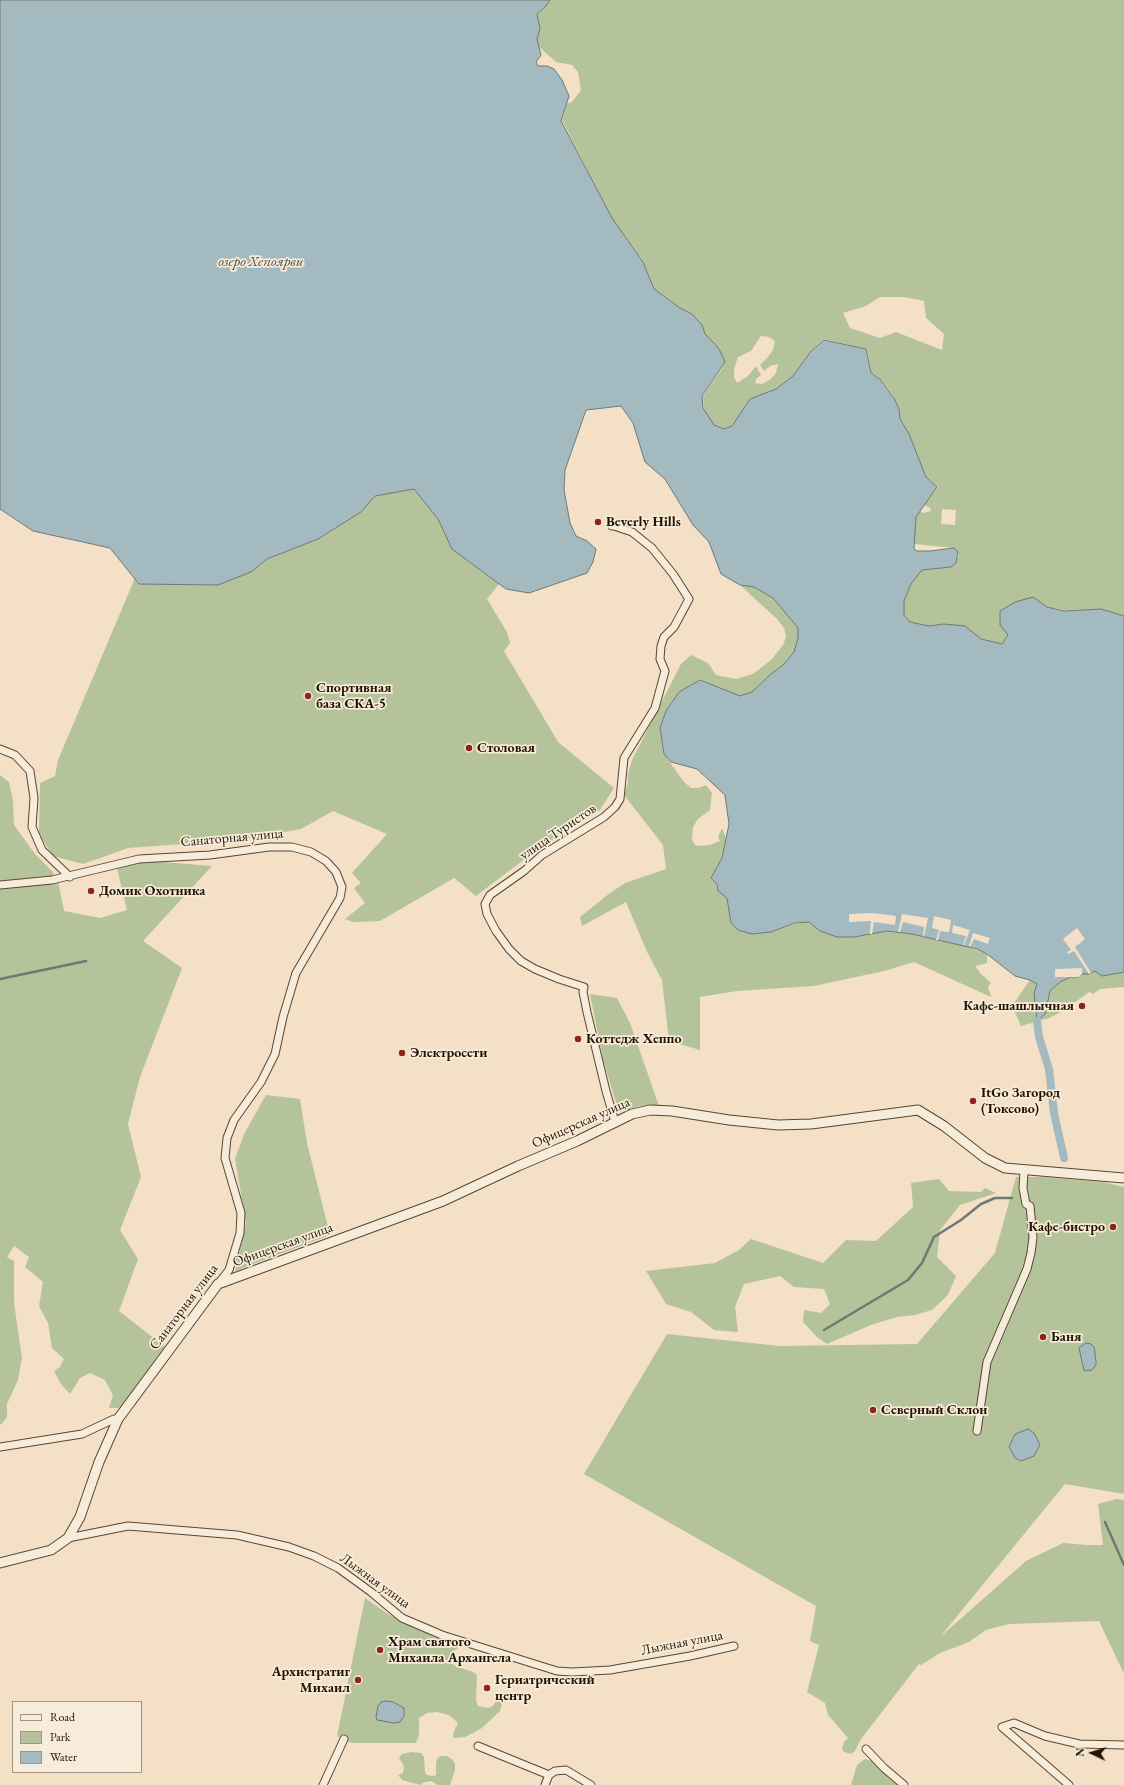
<!DOCTYPE html>
<meta charset="utf-8">
<style>
body{margin:0}
#map{position:relative;width:1124px;height:1785px;overflow:hidden;background:#f3e0c6;font-family:"EB Garamond",serif}
canvas{display:block}
.legend{position:absolute;left:12px;top:1701px;width:130px;height:72px;box-sizing:border-box;background:#f7ebda;border:1px solid #a29583;margin:0;padding:5px 7px;list-style:none;font-size:12px;color:#231400}
.legend li{display:flex;align-items:center;gap:8px;height:20px}
.legend b{width:20px;border:1px solid #a29583}
.north{position:absolute;left:1072px;top:1733px;width:40px;height:40px;-webkit-text-stroke:3px #f7ebda;paint-order:stroke;rotate:274deg;font-size:11px;font-weight:700;line-height:16px;text-align:center;color:#231400}
.north::after{content:'';display:block;margin:auto;width:14px;height:18px;background:#231400;clip-path:polygon(50% 0,100% 100%,50% 72%,0 100%)}
</style>
<div id="map">
<canvas width="1124" height="1785"></canvas>
<ul class="legend">
<li><b style="height:5px;background:#f7ebda"></b>Road</li>
<li><b style="height:11px;background:#b5c39a"></b>Park</li>
<li><b style="height:11px;background:#a3bac1"></b>Water</li>
</ul>
<div class="north">N</div>
</div>
<script>
const c = document.querySelector('canvas').getContext('2d');
c.lineJoin = 'round';
function fill(path, color) { c.fillStyle = color; c.fill(path, 'evenodd'); }
const toPath = rows => new Path2D(rows.map(r => 'M' + r).join(''));
function stroke(path, color, width, dash) { c.strokeStyle = color; c.lineWidth = width; c.lineCap = dash ? 'butt' : 'round'; c.setLineDash(dash || []); c.stroke(path); }
function label(font, color, halo, rows, align = 'center') {
  c.font = font + ' "EB Garamond",serif'; c.lineWidth = 3.5; c.setLineDash([]); c.textBaseline = 'middle'; c.strokeStyle = halo; c.fillStyle = color; for (const [text, x, y, turn = 0] of rows) {
    c.save(); c.translate(x, y); c.rotate((+turn || 0) * Math.PI / 180); c.textAlign = isNaN(turn) ? turn : align; if (halo) c.strokeText(text, 0, 0); c.fillText(text, 0, 0); c.restore();
  }
}
const green = toPath([
 [550,0,1124,0,1124,616,1101,609,1064,610,1047,607,1008,635,1003,644,981,639,964,626,944,624,929,626,910,622,904,615,904,601,911,584,917,575,922,570,951,567,956,562,959,555,954,548,914,544,915,517,920,511,923,513,931,511,930,508,924,505,938,487,926,477,909,434,900,419,899,409,892,394,882,380,871,373,867,349,824,339,811,350,793,376,776,389,750,399,731,427,723,429,714,425,708,418,704,408,703,396,723,367,715,344,705,334,702,325,692,314,680,308,654,289,643,261,611,217,562,120,567,104,572,102,581,90,578,72,572,65,556,62,537,45,537,39,540,29,537,14,546,6],
 [880,297,904,297,924,301,926,318,944,334,942,350,896,332,880,338,850,328,843,313,866,306],
 [761,336,769,337,775,341,773,350,768,357,760,365,764,371,770,366,778,364,776,373,770,380,762,384,755,383,756,379,761,375,756,366,748,376,737,383,734,377,734,369,738,357,751,351],
 [942,509,956,510,955,525,941,524],
 [414,489,438,519,452,549,499,584,487,599,507,632,510,643,504,651,558,742,614,788,600,810,539,848,476,896,454,878,380,921,353,922,345,919,365,903,354,888,361,883,352,873,387,834,333,811,301,829,238,840,128,848,83,864,53,856,39,834,40,783,55,776,58,760,135,578,139,584,251,572,267,559,318,539,361,512,375,496],
 [740,585,754,587,773,598,791,618,798,628,798,638,794,652,783,665,771,674,752,692,740,696,700,680,679,692,666,711,660,728,664,754,684,782,691,788,699,788,706,785,712,793,710,810,698,819,693,827,692,840,696,846,710,845,720,841,718,837,722,828,726,838,722,858,711,878,717,884,718,891,727,898,731,923,771,932,795,924,809,922,820,931,854,937,887,931,912,934,942,941,960,944,987,954,987,963,975,966,981,974,991,983,988,986,991,997,914,962,884,971,814,986,737,991,700,997,700,1050,669,1041,662,980,647,952,626,902,582,926,580,917,610,893,625,883,666,869,663,845,624,795,628,783,628,774,632,760,681,664,691,655,708,663,716,675,736,679,753,674,771,660,783,645,786,637,784,628,777,619],
 [0,775,9,782,13,800,14,825,35,854,53,872,54,877,0,882],
 [139,860,212,866,143,941,182,968,140,1077,128,1124,141,1177,120,1230,138,1259,119,1311,165,1347,120,1408,109,1408,113,1395,105,1380,90,1373,80,1378,70,1394,61,1384,54,1371,60,1367,64,1359,52,1348,48,1323,39,1306,43,1282,25,1267,29,1257,14,1246,7,1257,14,1261,14,1303,22,1358,18,1380,7,1404,7,1417,1,1425,0,1423,0,887,58,881,64,911,100,918,127,910,117,868],
 [1095,971,1102,976,1124,972,1124,987,1100,989,1093,994,1089,992,1063,1011,1049,1018,1021,1026,1012,1006,1030,980,1037,984,1035,1012,1038,1020,1045,1014,1050,991,1060,982,1071,977,1079,977,1082,974,1089,974],
 [590,994,617,998,630,1023,659,1106,639,1106,619,1112,603,1060],
 [266,1095,300,1099,307,1143,330,1235,235,1271,246,1223,235,1159,244,1134],
 [1016,1177,1043,1177,1103,1182,1124,1187,1124,1494,1065,1484,940,1637,1026,1561,1063,1543,1086,1545,1103,1545,1098,1504,1117,1499,1124,1500,1124,1674,1099,1621,1009,1624,986,1630,969,1642,940,1653,921,1665,919,1664,861,1739,855,1751,851,1754,844,1752,842,1749,844,1742,848,1738,828,1715,825,1703,807,1692,819,1645,810,1641,816,1606,584,1474,667,1334,780,1346,917,1344,995,1253],
 [939,1179,949,1191,981,1192,985,1188,996,1193,960,1205,940,1230,937,1257,956,1276,948,1295,932,1310,915,1315,897,1317,871,1325,827,1344,818,1338,803,1322,804,1310,821,1313,830,1304,824,1289,794,1287,780,1276,744,1284,735,1307,738,1332,714,1330,691,1312,666,1304,646,1271,715,1263,739,1250,751,1239,823,1263,846,1240,876,1241,913,1207,911,1183],
 [365,1598,388,1614,412,1626,459,1648,453,1651,450,1656,451,1661,455,1666,473,1672,477,1675,476,1700,478,1706,488,1708,493,1706,497,1699,503,1699,500,1711,482,1728,465,1737,453,1738,454,1731,458,1723,449,1715,437,1712,427,1713,419,1718,419,1735,416,1743,352,1743,337,1736],
 [412,1752,421,1753,424,1757,425,1772,427,1775,433,1776,436,1775,436,1763,437,1759,440,1756,447,1756,453,1760,455,1764,455,1770,450,1785,438,1785,431,1781,425,1782,420,1785,402,1780,398,1775,403,1773,404,1766,399,1758,402,1754],
 [865,1759,872,1761,902,1785,851,1785,857,1765]
]);
const water = toPath([
 [0,0,550,0,546,6,537,14,540,29,537,39,541,55,536,62,538,66,547,66,554,69,562,80,569,96,561,121,612,218,643,262,654,289,680,308,692,314,702,325,705,334,715,344,720,351,725,362,702,396,703,408,714,425,724,429,732,426,750,399,776,389,793,376,811,351,824,340,866,349,871,373,881,380,895,400,899,409,900,419,909,434,926,477,937,487,916,517,914,549,917,551,930,551,954,548,958,552,956,563,951,567,922,570,911,584,904,601,904,615,910,622,929,626,944,624,965,626,981,639,1002,644,1008,635,1000,625,1000,611,1015,602,1033,597,1047,607,1064,611,1101,609,1124,616,1124,972,1102,976,1095,971,1089,974,1082,974,1079,977,1071,977,1060,982,1050,991,1045,1014,1037,1021,1034,993,1037,984,1030,980,1015,976,987,954,977,949,912,934,887,931,854,937,837,937,820,931,809,922,795,923,771,932,752,934,738,930,731,923,727,898,718,891,717,884,711,878,722,858,729,824,725,795,697,769,671,762,664,754,660,728,666,711,679,692,700,680,740,696,752,692,771,674,783,665,794,652,798,638,798,628,773,598,754,587,740,585,721,574,709,542,693,525,665,479,645,462,633,423,621,406,586,410,565,470,564,490,570,523,576,536,587,541,596,549,593,562,587,573,529,593,506,589,452,549,438,519,414,489,375,496,361,512,318,539,267,559,251,572,218,585,139,584,110,548,33,531,0,509,0,0],
 [1086,1343,1091,1344,1094,1347,1096,1361,1096,1365,1092,1370,1084,1371,1079,1348,1086,1343],
 [1028,1429,1034,1433,1040,1445,1034,1456,1021,1461,1015,1458,1009,1447,1015,1434,1028,1429],
 [386,1701,393,1702,404,1708,404,1716,400,1722,394,1723,377,1720,376,1717,378,1706,381,1702,386,1701]
]);
const pier = toPath([
 [872,913,896,916,895,925,874,922,872,934,870,934,871,921,849,922,849,914],
 [902,914,928,918,924,937,923,936,924,927,903,922,900,932,898,932],
 [934,916,951,920,949,932,940,931,938,940,936,940,939,930,932,928],
 [953,925,970,930,964,945,963,945,966,936,952,933],
 [1077,928,1085,939,1075,947,1091,973,1089,974,1074,951,1068,954,1067,952,1071,950,1063,939],
 [973,933,990,938,988,944,974,939,970,947,969,946],
 [1082,968,1082,974,1079,977,1055,977,1055,969]
]);
const stream = toPath([
 [0,979,86,961],
 [824,1330,908,1280,922,1263,934,1237,961,1220,981,1204,995,1198,1012,1198],
 [1105,1522,1124,1565]
]);
const canal = toPath([
 [1037,1021,1039,1037,1049,1069,1054,1113,1064,1158]
]);
const minor = toPath([
 [612,526,614,526,632,532,652,548,673,574,689,599,674,627,664,637,661,646,660,659,665,671,655,708,624,758,620,799,615,807,604,817,542,855,524,871,490,895,485,904,487,914,496,931,509,949,521,961,535,969,559,979,584,987,583,992,587,1012,606,1091,615,1122],
 [0,749,15,755,30,771,34,798,32,827,42,850,70,877],
 [0,885,52,880,139,859,210,855,269,847,292,847,311,852,326,861,336,872,342,887,340,898,296,973,283,1017,275,1054,261,1082,234,1120,227,1138,225,1158,241,1213,240,1233,229,1270,218,1284],
 [977,1431,987,1362,1027,1269,1031,1253,1033,1237,1030,1206,1026,1204,1023,1188,1024,1171],
 [0,1447,82,1434,114,1419,118,1419],
 [68,1538,128,1526,237,1535,289,1547,314,1556,338,1568,371,1592,402,1618,442,1635,557,1671,572,1672,610,1670,690,1656,734,1646],
 [478,1746,549,1775,555,1771,566,1770,591,1785],
 [866,1749,884,1768,904,1785],
 [323,1785,344,1739],
 [545,1785,549,1775],
 [1069,1785,1002,1727,1014,1723,1045,1736,1079,1744,1124,1745]
]);
const tertiary = toPath([
 [0,1563,51,1550,68,1538,80,1517,99,1462,118,1419,218,1284,443,1201,518,1166,577,1141,632,1114,650,1110,672,1111,729,1120,778,1125,811,1124,918,1110,944,1126,985,1158,1005,1168,1124,1178]
]);
const markers = [
 [598,522,4,"#8f2418"],
 [308,696,4,"#8f2418"],
 [469,748,4,"#8f2418"],
 [91,891,4,"#8f2418"],
 [1082,1006,4,"#8f2418"],
 [578,1039,4,"#8f2418"],
 [402,1053,4,"#8f2418"],
 [973,1101,4,"#8f2418"],
 [1113,1227,4,"#8f2418"],
 [1043,1337,4,"#8f2418"],
 [873,1410,4,"#8f2418"],
 [380,1650,4,"#8f2418"],
 [358,1680,4,"#8f2418"],
 [487,1688,4,"#8f2418"]
];
const poiNames = [
 ["Beverly Hills",606,522],
 ["Спортивная",316,688],
 ["база СКА-5",316,704],
 ["Столовая",477,748],
 ["Домик Охотника",99,891],
 ["Кафе-шашлычная",1074,1006,"right"],
 ["Коттедж Хеппо",586,1039],
 ["Электросети",410,1053],
 ["ItGo Загород",981,1093],
 ["(Токсово)",981,1109],
 ["Кафе-бистро",1105,1227,"right"],
 ["Баня",1051,1337],
 ["Северный Склон",881,1410],
 ["Храм святого",388,1642],
 ["Михаила Архангела",388,1658],
 ["Архистратиг",350,1672,"right"],
 ["Михаил",350,1688,"right"],
 ["Гериатрический",495,1680],
 ["центр",495,1696]
];
const streetNames = [
 ["улица Туристов",558,832,-34],
 ["Санаторная улица",232,838,-5],
 ["Офицерская улица",581,1123,-24],
 ["Офицерская улица",283,1245,-20],
 ["Санаторная улица",184,1307,-53],
 ["Лыжная улица",375,1581,36],
 ["Лыжная улица",682,1643,-11]
];
const waterNames = [
 ["озеро Хепоярви",261,262]
];
fill(green, '#b5c39a');
fill(water, '#a3bac1');
stroke(water, '#707874', 1);
fill(pier, '#f3e0c6');
stroke(stream, '#707874', 2.5);
stroke(canal, '#a3bac1', 8);
stroke(minor, '#574732', 9);
stroke(tertiary, '#574732', 11);
stroke(minor, '#f7ebda', 7);
stroke(tertiary, '#f7ebda', 9);
for (const [x, y, r, color] of markers) { const dot = new Path2D(); dot.arc(x, y, r, 0, 2 * Math.PI); c.fillStyle = color; c.fill(dot); stroke(dot, '#f7ebda', 1.5); }
label('bold 14px', '#231400', '#f7ebda', poiNames, 'left');
label('14px', '#231400', '#f7ebda', streetNames);
label('italic 15px', '#504e44', '#f7ebda', waterNames);
</script>
